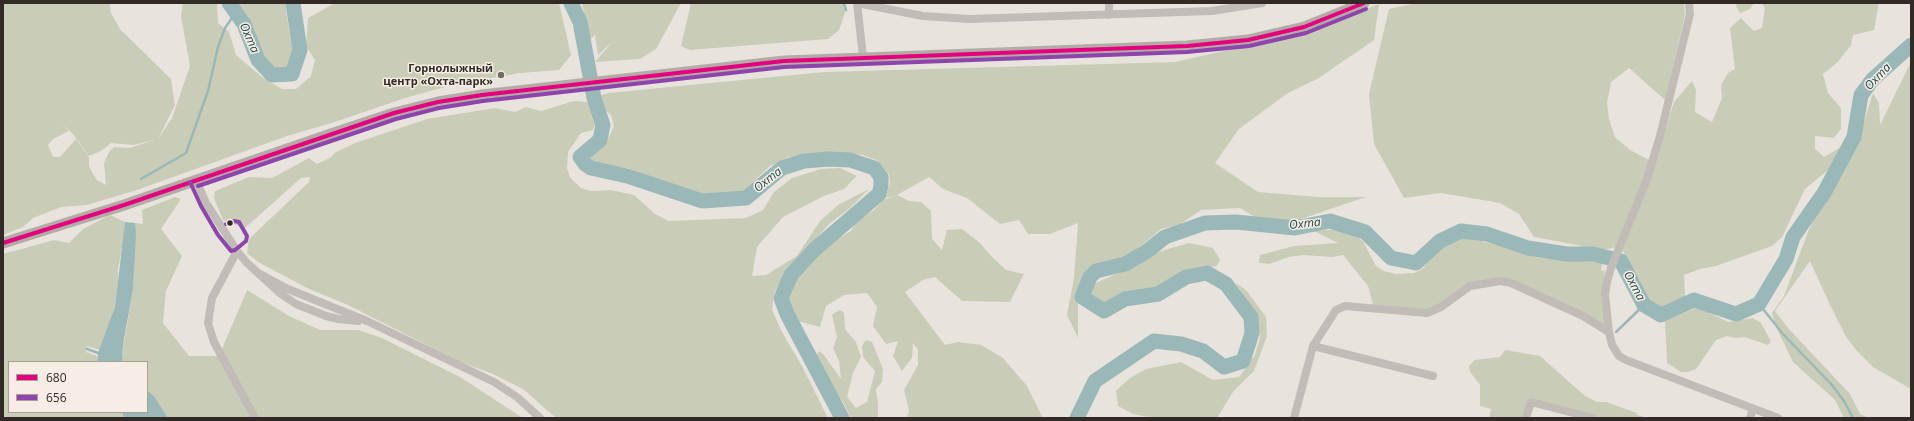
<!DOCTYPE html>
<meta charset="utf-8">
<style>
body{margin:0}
#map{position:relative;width:1914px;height:421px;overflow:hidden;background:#e9e3dd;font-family:"Open Sans",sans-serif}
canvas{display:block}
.frame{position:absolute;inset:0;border:4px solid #312a26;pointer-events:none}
.legend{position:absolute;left:8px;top:361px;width:140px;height:52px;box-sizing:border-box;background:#f6eee4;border:1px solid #a7a098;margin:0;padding:5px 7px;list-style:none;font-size:12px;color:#312a26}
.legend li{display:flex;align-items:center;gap:8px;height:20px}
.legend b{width:20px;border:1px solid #a7a098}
</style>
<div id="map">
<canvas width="1914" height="421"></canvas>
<div class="frame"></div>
<ul class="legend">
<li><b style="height:5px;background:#e5007d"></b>680</li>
<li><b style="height:5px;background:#8e44ad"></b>656</li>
</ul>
</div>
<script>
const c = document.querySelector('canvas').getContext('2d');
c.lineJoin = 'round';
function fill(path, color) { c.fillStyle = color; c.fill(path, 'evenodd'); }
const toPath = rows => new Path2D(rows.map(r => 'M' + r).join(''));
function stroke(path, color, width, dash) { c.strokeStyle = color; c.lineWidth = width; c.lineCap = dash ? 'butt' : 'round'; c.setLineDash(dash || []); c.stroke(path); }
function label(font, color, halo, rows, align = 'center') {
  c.font = font + ' "Open Sans",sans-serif'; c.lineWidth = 3; c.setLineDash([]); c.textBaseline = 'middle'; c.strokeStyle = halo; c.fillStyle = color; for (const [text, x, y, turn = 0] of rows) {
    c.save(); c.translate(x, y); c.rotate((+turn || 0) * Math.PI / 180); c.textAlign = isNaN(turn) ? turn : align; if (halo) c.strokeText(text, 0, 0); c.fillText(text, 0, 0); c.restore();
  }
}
const green = toPath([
 [3,3,110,3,111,13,120,29,171,79,175,105,158,139,172,118,190,66,181,16,183,3,217,3,218,23,229,32,236,55,262,77,282,89,296,89,311,76,315,60,306,46,308,18,335,3,559,3,571,55,559,70,520,73,452,85,405,98,335,122,287,136,137,190,87,205,61,207,33,218,23,227,3,235],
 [62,124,73,134,89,156,101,151,111,143,133,145,154,140,130,148,114,147,109,152,104,163,106,185,97,180,92,172,89,166,89,157,76,139,60,157,53,157,48,145,53,139,69,131],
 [234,3,288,3,286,12,293,51,287,70,275,70,264,57,249,21],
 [582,3,681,3,656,49,640,59,595,62,612,42,598,55,595,35,590,40],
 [691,3,844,3,846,10,839,30,828,39,690,50,681,46],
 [1417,3,1684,3,1685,15,1665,100,1629,68,1611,82,1607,103,1609,119,1615,137,1630,150,1655,163,1674,102,1692,81,1696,90,1695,112,1712,122,1722,98,1721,85,1728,73,1735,69,1730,28,1741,18,1754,31,1762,28,1765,8,1761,3,1879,3,1874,30,1853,35,1851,45,1838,62,1823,74,1828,93,1841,108,1841,129,1834,138,1815,136,1815,149,1824,157,1843,146,1828,170,1805,189,1782,237,1772,246,1716,266,1700,269,1684,275,1685,296,1663,309,1650,300,1620,246,1604,250,1534,237,1519,214,1500,203,1441,193,1404,198,1374,144,1369,94,1389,9],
 [1737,3,1754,3,1750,9,1740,13,1736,6],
 [1379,4,1374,40,1319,78,1288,93,1239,129,1215,163,1258,192,1319,197,1366,197,1298,220,1265,223,1240,208,1201,210,1179,225,1161,229,1123,261,1094,268,1078,297,1078,338,1067,315,1074,278,1078,223,1050,234,1028,234,1019,220,1000,224,967,198,943,189,929,177,897,195,909,201,921,202,931,211,932,239,942,250,947,230,962,229,980,243,991,256,1006,270,1024,274,1010,302,962,301,935,277,923,280,905,292,945,345,958,342,981,345,1003,358,1027,386,1043,418,907,418,909,410,904,390,918,365,918,350,913,343,912,358,902,371,893,356,898,341,886,344,873,326,877,307,867,293,844,295,826,306,820,327,798,321,789,308,789,290,799,272,834,241,851,231,856,221,874,210,883,200,896,196,886,198,890,183,889,174,876,160,863,155,829,152,789,157,770,166,741,193,700,194,674,187,628,168,608,166,591,162,590,155,608,139,614,126,611,115,603,108,599,96,608,93,824,72,1175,62,1308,32],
 [1911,62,1911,389,1873,367,1856,350,1846,337,1831,307,1810,261,1775,311,1788,328,1850,394,1860,414,1869,418,1844,418,1835,400,1793,362,1775,325,1772,313,1784,296,1809,229,1858,141,1873,93,1879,103,1880,125],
 [574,101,587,102,594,107,597,118,593,130,581,133,568,152,567,168,570,177,581,188,591,191,611,190,634,195,655,214,669,221,746,218,763,210,774,192,792,178,821,169,840,168,857,176,844,189,824,196,783,217,757,247,752,276,766,275,797,256,820,221,838,205,869,189,850,208,829,224,784,276,774,293,772,310,782,332,802,366,828,418,556,418,523,389,493,374,458,361,348,305,309,289,258,262,247,253,249,239,309,182,310,177,301,178,245,228,223,220,214,198,215,191,249,177,272,178,309,158,317,164,330,158,336,152,355,143,427,119,495,108,515,112,526,107,541,111],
 [175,197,181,199,161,229,182,256,166,291,163,323,189,356,219,356,247,290,289,316,320,330,358,330,382,338,460,377,523,418,168,418,154,396,147,390,147,362,123,362,122,354,133,289,135,223,143,224,142,210],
 [110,215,125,222,124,237,118,269,118,282,115,307,100,350,87,346,86,352,97,356,97,362,9,362,9,412,122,412,124,418,3,418,3,254,54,240,69,243,83,229],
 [1324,230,1337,230,1352,234,1363,241,1376,266,1384,271,1396,274,1414,273,1422,269,1437,252,1451,242,1464,237,1502,246,1539,258,1603,262,1601,270,1605,271,1604,276,1607,277,1609,332,1511,283,1470,286,1427,313,1374,308,1368,286,1343,255,1332,257,1303,255,1289,257,1269,264,1259,263,1260,255,1294,246,1338,243,1314,231],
 [1189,243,1213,248,1220,260,1217,266,1194,270,1155,288,1119,295,1103,303,1094,302,1087,298,1089,289,1093,284,1121,272,1158,252],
 [1236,283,1247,291,1266,317,1267,336,1254,371,1233,392,1217,418,1154,418,1133,414,1118,406,1116,391,1130,378,1146,369,1181,362,1213,380,1239,377,1255,355,1260,338,1259,328,1254,313],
 [1696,308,1704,310,1728,322,1753,318,1761,323,1771,341,1768,345,1745,337,1735,338,1727,336,1716,340,1696,369,1688,372,1681,372,1667,363,1665,321],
 [839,310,844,312,845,329,856,342,861,357,853,373,847,397,856,408,867,402,875,371,863,357,862,346,866,340,872,342,883,369,882,382,876,389,878,404,878,418,851,418,843,402,823,376,815,358,819,351,823,354,841,379,839,361,833,348,837,337,832,315],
 [1505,350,1540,356,1585,396,1597,402,1606,402,1637,413,1637,415,1642,416,1641,418,1593,418,1531,402,1522,418,1489,418,1491,409,1480,406,1480,385,1470,372,1469,366,1475,360,1500,357]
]);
const water = toPath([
 [125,222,135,223,136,235,133,289,124,339,122,354,123,362,97,362,98,353,115,307],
 [147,390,154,396,168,418,124,418,122,412,147,412]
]);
const stream = toPath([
 [844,3,846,10],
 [141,179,186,153,208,91,218,47,225,28,236,12],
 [1759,304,1783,334,1832,385,1844,401,1853,418],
 [1616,332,1644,305],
 [87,349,98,353]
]);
const river = toPath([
 [229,3,244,24,258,60,272,75,292,74,300,50,293,3],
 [571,3,580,22,594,98,603,125,600,140,580,157,585,164,591,168,627,176,702,201,746,198,782,168,804,161,829,159,850,160,874,168,881,177,881,186,879,194,814,250,791,275,781,298,787,314,842,418],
 [1077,418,1095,381,1154,341,1181,344,1203,351,1224,367,1243,361,1252,333,1251,317,1226,284,1207,273,1186,277,1158,294,1125,299,1104,311,1082,297,1090,277,1096,271,1125,264,1146,252,1165,237,1205,223,1236,222,1295,228,1330,221,1365,232,1391,258,1416,263,1440,241,1461,231,1487,234,1528,248,1566,254,1593,254,1621,261,1644,305,1661,315,1694,300,1736,314,1759,304,1786,259,1793,237,1824,193,1854,137,1861,95,1873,79,1911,45]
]);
const street = toPath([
 [857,3,923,16,969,19,1212,11,1262,3],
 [857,3,863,57],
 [1689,3,1690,14,1660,136,1647,179,1611,268,1607,282,1605,294,1609,332,1612,345,1619,356,1626,360,1778,418],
 [1109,15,1109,3],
 [196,180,206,203,237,251,247,263,281,294,296,304,326,316,338,319,358,321],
 [237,251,212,298,208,323,214,342,255,418],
 [260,274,288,289,367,321,494,382,517,397,540,418],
 [1313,346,1433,376],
 [1294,418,1313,346,1336,310,1345,306,1427,313,1441,307,1470,286,1501,281,1511,283,1583,316,1609,332],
 [1526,418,1531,402,1593,418],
 [1750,418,1753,409]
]);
const secondary = toPath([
 [3,243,124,205,331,134,394,113,438,102,482,95,784,61,1187,46,1248,40,1304,27,1364,3]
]);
const bus1 = toPath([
 [3,243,124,205,394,113,438,102,482,95,784,61,1187,46,1248,40,1304,27,1364,3]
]);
const bus2 = toPath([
 [190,182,201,206,218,235],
 [198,186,396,119,439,108,483,101,784,67,1187,52,1249,46,1306,33,1366,9],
 [218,235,231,251,235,250,246,241,247,236,239,222,234,221,226,224]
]);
const markers = [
 [501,75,4,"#716b66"],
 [230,223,3.5,"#312a26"]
];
const poiNames = [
 ["Горнолыжный",493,69],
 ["центр «Охта-парк»",493,82]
];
const waterNames = [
 ["Охта",249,38,66],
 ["Охта",1878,77,-46],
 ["Охта",768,180,-38],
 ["Охта",1305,224,-6],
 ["Охта",1634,286,62]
];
fill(green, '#c9cdb8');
fill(water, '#9bb8b8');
stroke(stream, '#9bb8b8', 2.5);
stroke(river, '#9bb8b8', 15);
stroke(street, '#c1bcb7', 8);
stroke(secondary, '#b2aca7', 11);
stroke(bus1, '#e5007d', 4);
stroke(bus2, '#8e44ad', 4);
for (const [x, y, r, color] of markers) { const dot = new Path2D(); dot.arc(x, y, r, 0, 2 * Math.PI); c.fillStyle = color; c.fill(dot); stroke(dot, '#f6eee4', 1.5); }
label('bold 11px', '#312a26', '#f6eee4', poiNames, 'right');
label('italic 12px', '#204a4e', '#f6eee4', waterNames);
</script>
